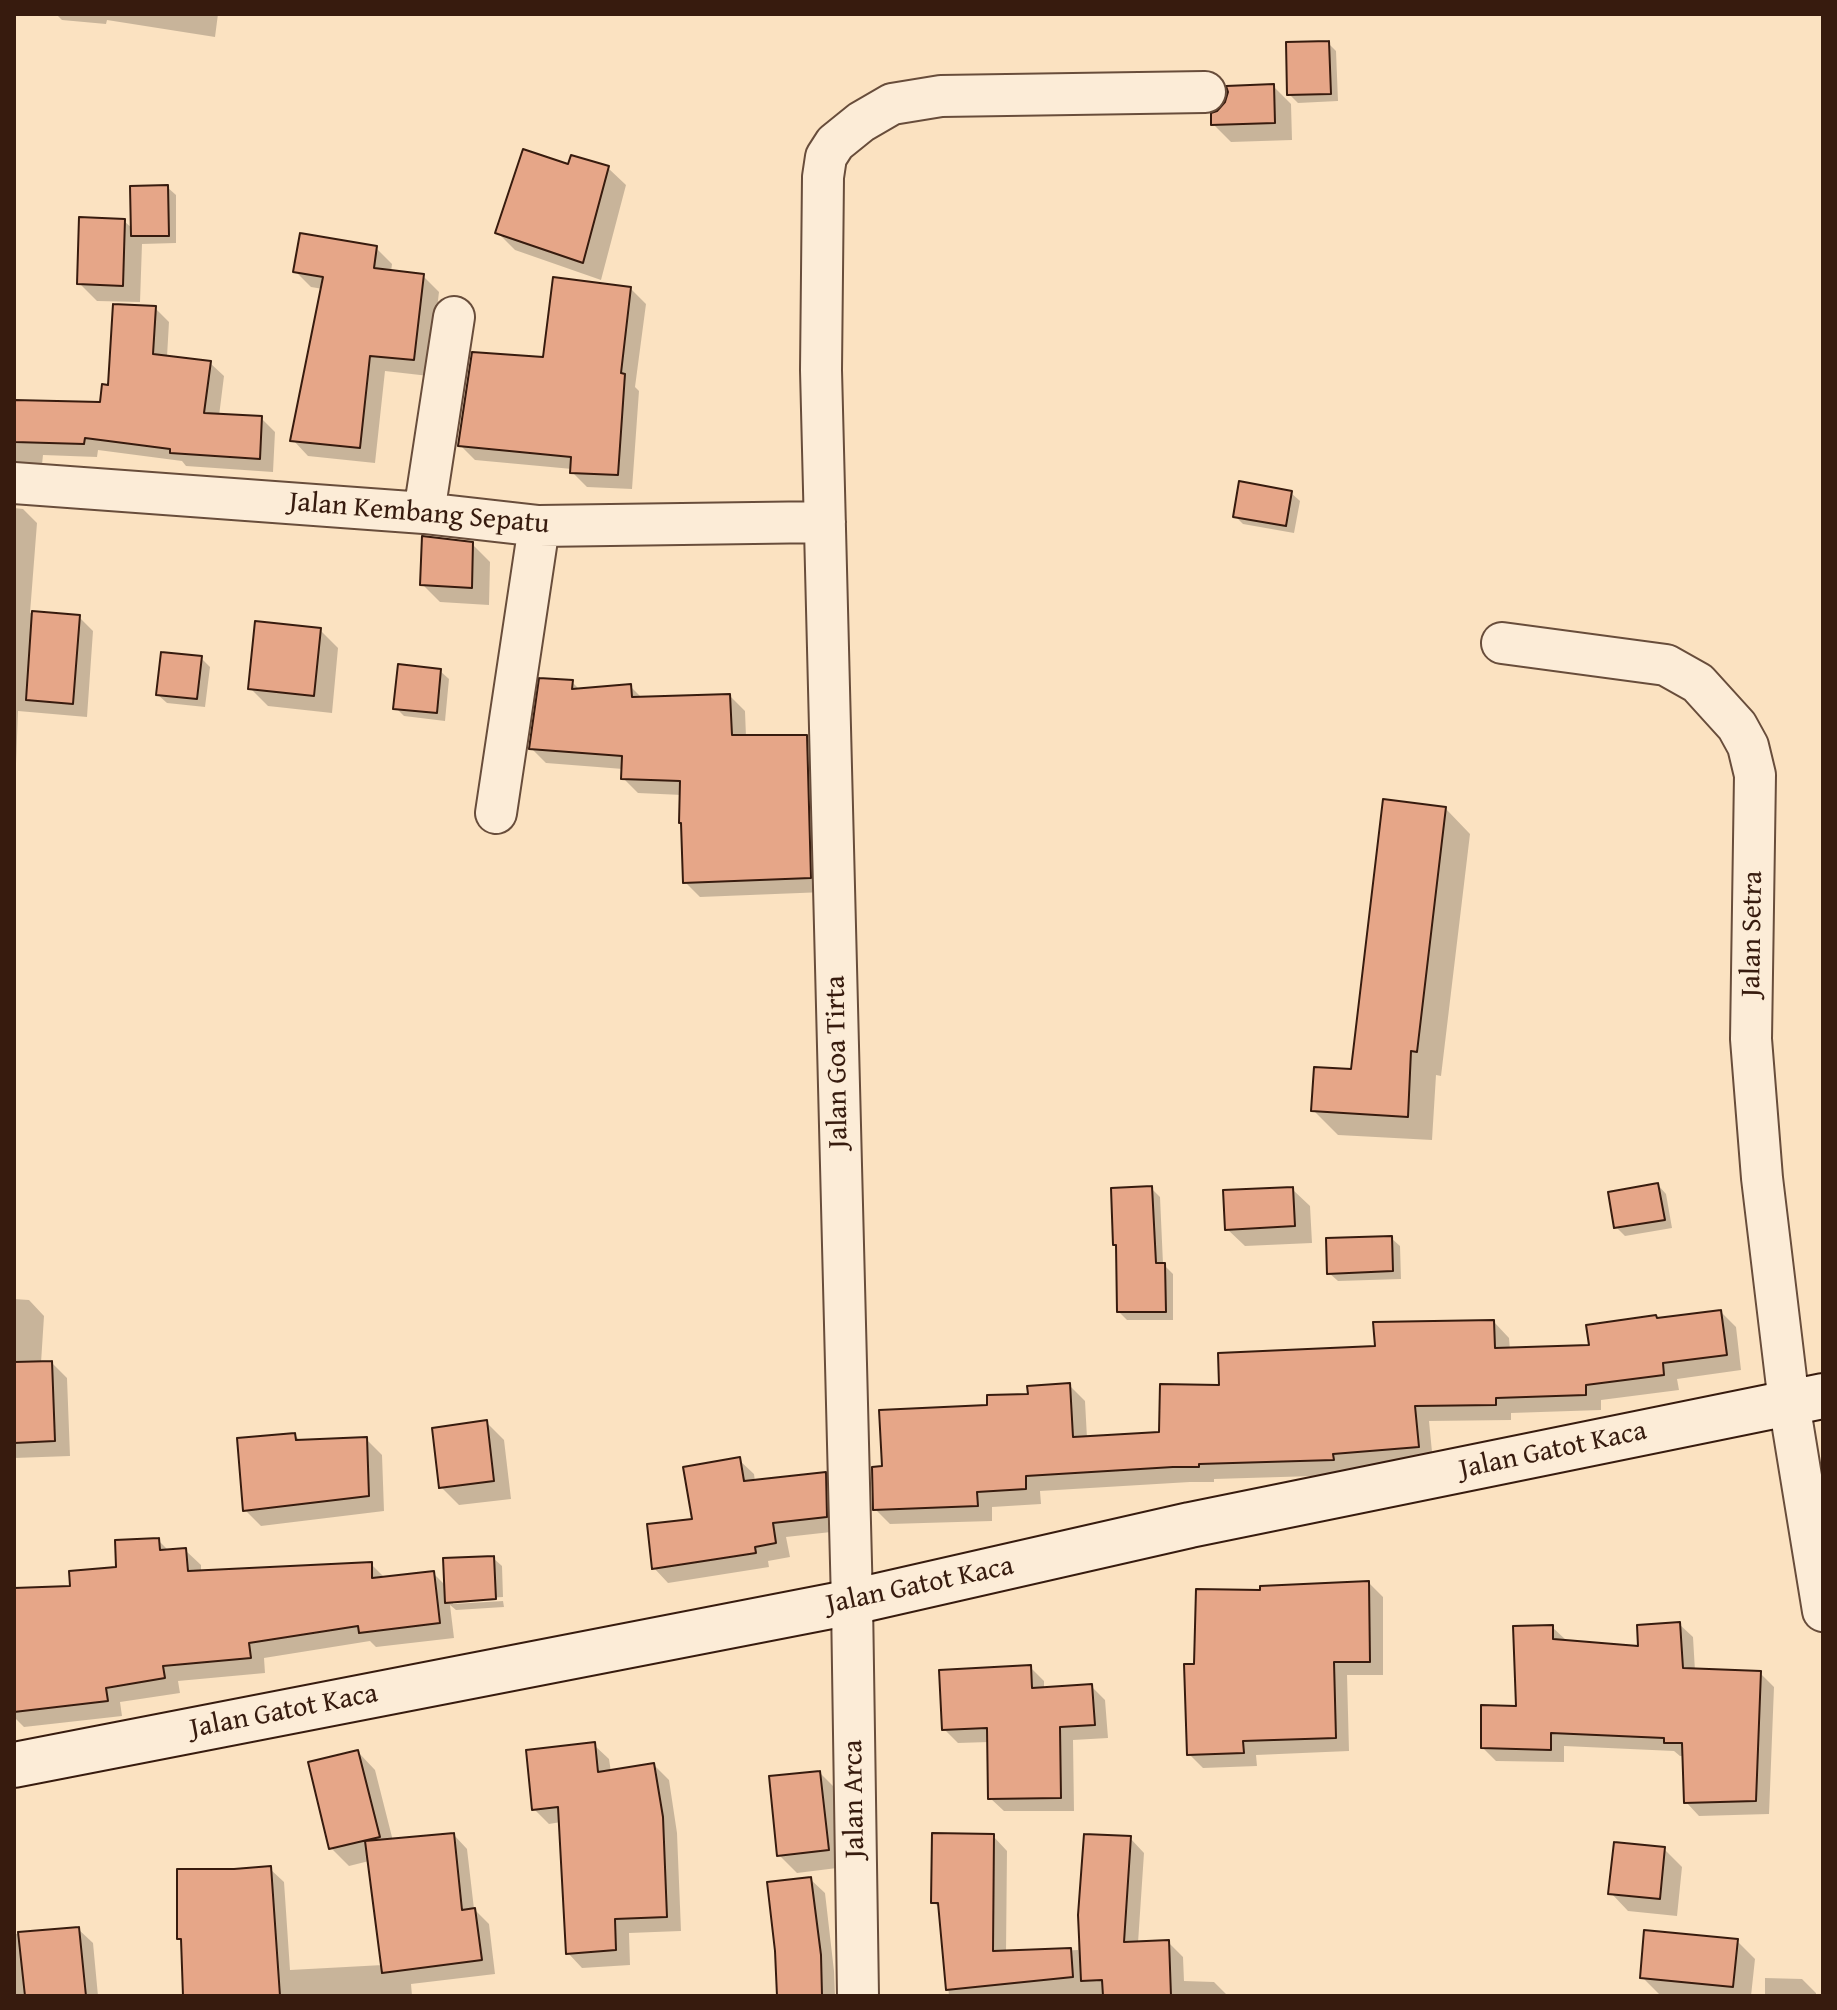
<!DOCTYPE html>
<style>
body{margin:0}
#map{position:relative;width:1837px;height:2010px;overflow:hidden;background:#fbe2c1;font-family:"Gentium Book Plus",serif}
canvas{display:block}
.frame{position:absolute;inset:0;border:16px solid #371b0e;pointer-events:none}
</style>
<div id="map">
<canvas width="1837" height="2010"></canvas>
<div class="frame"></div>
</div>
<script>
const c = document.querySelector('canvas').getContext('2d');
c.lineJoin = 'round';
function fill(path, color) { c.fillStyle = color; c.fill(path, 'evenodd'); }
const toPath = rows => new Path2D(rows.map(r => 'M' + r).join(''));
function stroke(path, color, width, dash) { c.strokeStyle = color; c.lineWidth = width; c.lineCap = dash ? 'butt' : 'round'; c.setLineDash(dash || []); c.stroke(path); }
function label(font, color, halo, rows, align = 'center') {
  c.font = font + ' "Gentium Book Plus",serif'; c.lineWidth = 6; c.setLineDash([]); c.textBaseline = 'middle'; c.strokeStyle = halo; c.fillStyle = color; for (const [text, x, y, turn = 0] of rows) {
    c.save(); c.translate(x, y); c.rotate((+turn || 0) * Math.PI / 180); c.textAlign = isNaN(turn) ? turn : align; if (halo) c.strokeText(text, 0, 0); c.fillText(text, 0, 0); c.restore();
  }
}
const shadow = toPath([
 [56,14,218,14,215,37,107,20,106,24,62,20],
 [1328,43,1336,51,1338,101,1298,103,1289,94],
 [1273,86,1291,104,1292,140,1231,142,1213,124],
 [570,166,608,168,626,185,601,280,515,250,497,232],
 [167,187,176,195,176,243,142,244,140,302,97,301,79,283,124,221,133,229],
 [376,248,392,264,391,272,423,276,439,292,429,376,385,371,375,463,308,456,293,440,323,289,311,287,295,271],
 [631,289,646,304,635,387,639,391,632,489,587,487,572,472,572,469,475,460,460,445,544,359],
 [155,308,169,322,167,357,210,363,224,376,219,416,261,418,275,432,273,472,186,466,182,461,98,450,97,457,43,455,41,474,14,479,14,401,102,404],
 [1291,493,1300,501,1294,533,1243,524,1235,516],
 [14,508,23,509,37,523,30,613,79,617,93,631,87,717,18,711,16,764,14,764],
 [472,544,490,562,489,605,440,602,422,584],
 [320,630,338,648,332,713,268,706,250,688],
 [201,658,210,667,205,707,167,703,158,695],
 [440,671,449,679,445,721,404,716,396,708],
 [572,682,580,690,630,686,643,699,730,696,745,711,746,737,806,737,821,752,825,892,700,897,685,882,682,795,638,793,623,778,623,769,546,763,531,748],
 [1446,809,1470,834,1441,1076,1436,1075,1432,1140,1338,1135,1313,1110,1352,1072],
 [1658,1185,1666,1194,1672,1228,1625,1236,1616,1227],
 [1151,1188,1160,1197,1163,1264,1173,1274,1173,1320,1127,1320,1119,1312],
 [1292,1189,1310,1206,1312,1243,1245,1246,1227,1229],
 [1391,1238,1400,1246,1401,1279,1338,1281,1329,1273],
 [14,1299,29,1300,44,1316,41,1363,52,1363,67,1378,70,1456,14,1458],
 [1721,1312,1736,1327,1741,1370,1677,1379,1679,1390,1601,1400,1601,1410,1511,1413,1511,1420,1429,1421,1433,1462,1348,1469,1348,1475,1214,1479,1214,1482,1190,1482,1040,1491,1041,1504,992,1507,992,1521,890,1524,875,1509,884,1468,990,1407,1069,1385,1085,1401,1087,1438,1161,1433,1221,1387,1494,1322,1509,1338,1510,1350,1591,1347,1658,1320],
 [486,1422,504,1440,511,1499,459,1505,441,1487],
 [295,1435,301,1442,366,1439,382,1455,384,1511,261,1526,245,1510],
 [739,1460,754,1474,755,1482,825,1474,839,1489,840,1531,786,1537,790,1557,768,1561,769,1567,668,1583,654,1568],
 [158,1540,169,1551,185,1550,201,1565,201,1572,371,1564,385,1578,433,1573,447,1587,493,1558,502,1566,503,1597,453,1600,453,1604,503,1601,504,1607,456,1610,450,1605,454,1638,376,1647,370,1641,264,1658,265,1673,178,1681,180,1693,120,1702,122,1716,24,1727,14,1717,14,1590,73,1588,118,1569],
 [1369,1583,1383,1597,1383,1675,1347,1675,1349,1751,1256,1755,1257,1766,1203,1768,1189,1754,1196,1665,1262,1592],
 [1679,1624,1693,1637,1695,1671,1760,1673,1774,1687,1769,1814,1699,1816,1686,1802,1684,1756,1680,1756,1674,1751,1564,1746,1564,1762,1496,1761,1483,1748,1518,1708,1552,1627,1566,1640,1640,1648],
 [1030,1667,1044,1681,1044,1689,1091,1686,1105,1700,1108,1738,1073,1740,1074,1811,1004,1811,990,1798,989,1742,958,1743,944,1729],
 [594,1745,609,1759,611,1772,654,1765,669,1780,677,1833,681,1931,629,1933,630,1965,582,1968,568,1953,561,1822,549,1824,534,1809],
 [358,1752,375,1770,393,1841,454,1835,467,1849,474,1909,489,1924,495,1974,411,1984,412,1996,185,1996,183,1942,179,1938,270,1869,284,1882,290,1970,383,1965,369,1861,349,1866,331,1848],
 [820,1773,838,1791,845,1867,797,1873,779,1855],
 [993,1836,1007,1851,1006,1953,1078,1950,1086,1836,1130,1838,1144,1853,1138,1943,1168,1942,1183,1957,1184,1981,1214,1982,1228,1996,949,1996,941,1909,933,1902],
 [1664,1849,1682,1867,1677,1916,1628,1911,1611,1893],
 [810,1879,825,1893,834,1971,835,1996,779,1996,777,1951],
 [78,1929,93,1943,98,1996,14,1996,14,1934],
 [1737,1941,1755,1959,1751,1996,1660,1995,1642,1977],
 [1765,1978,1802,1979,1816,1993,1816,1996,1765,1996]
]);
const building = toPath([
 [1329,41,1331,94,1287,95,1286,42,1329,41],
 [1274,84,1275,123,1211,125,1211,113,1217,111,1225,102,1228,92,1226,86,1274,84],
 [523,149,568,164,571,155,609,166,583,263,495,233,523,149],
 [168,185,169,236,131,236,130,186,168,185],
 [79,217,125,219,123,286,77,284,79,217],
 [300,233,377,246,374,268,424,274,414,360,370,356,360,448,290,441,323,277,293,272,300,233],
 [553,277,631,287,621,373,625,374,618,475,570,473,571,457,458,446,472,352,543,357,553,277],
 [113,304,156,306,153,354,211,361,204,413,262,416,260,459,170,453,170,449,85,438,84,444,14,442,14,400,100,402,102,384,108,385,113,304],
 [1239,481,1292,491,1286,526,1233,517,1239,481],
 [422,536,473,542,472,588,420,585,422,536],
 [32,611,80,615,73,704,26,700,32,611],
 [255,621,321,628,314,696,248,689,255,621],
 [161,652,202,656,197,699,156,695,161,652],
 [398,664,441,669,437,713,393,709,398,664],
 [539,678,573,680,572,689,631,684,632,697,730,694,732,735,807,735,811,878,683,883,681,823,679,823,680,781,621,779,622,756,529,749,539,678],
 [1383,799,1446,807,1417,1052,1411,1051,1408,1117,1311,1111,1314,1067,1351,1069,1383,799],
 [1658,1183,1665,1220,1614,1228,1608,1192,1658,1183],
 [1152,1186,1156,1263,1165,1263,1166,1312,1117,1312,1116,1245,1113,1245,1111,1188,1152,1186],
 [1293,1187,1295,1226,1225,1230,1223,1190,1293,1187],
 [1392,1236,1393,1271,1327,1274,1326,1238,1392,1236],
 [1721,1310,1727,1355,1663,1363,1664,1375,1586,1385,1586,1395,1496,1398,1496,1405,1415,1406,1419,1447,1333,1454,1334,1460,1199,1464,1199,1467,1173,1467,1026,1476,1026,1489,977,1492,978,1506,873,1510,872,1467,882,1466,879,1410,987,1405,987,1395,1028,1394,1027,1386,1070,1383,1073,1437,1159,1432,1160,1384,1219,1385,1218,1353,1375,1346,1373,1322,1494,1320,1495,1348,1589,1345,1586,1325,1656,1315,1657,1318,1721,1310],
 [52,1361,55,1441,14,1443,14,1362,52,1361],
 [487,1420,494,1481,439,1488,432,1428,487,1420],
 [295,1433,296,1440,367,1437,369,1496,243,1511,237,1438,295,1433],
 [740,1457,744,1481,826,1472,827,1517,773,1523,776,1543,755,1547,756,1553,652,1569,647,1524,692,1519,683,1467,740,1457],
 [159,1538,160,1550,186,1548,188,1571,372,1562,372,1578,434,1571,440,1623,359,1633,358,1626,249,1643,251,1658,163,1666,165,1678,106,1688,108,1701,14,1712,14,1588,70,1586,69,1571,116,1567,115,1540,159,1538],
 [494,1556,496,1599,445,1603,443,1558,494,1556],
 [1369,1581,1370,1662,1334,1662,1336,1738,1243,1741,1244,1753,1187,1755,1184,1664,1194,1664,1196,1589,1260,1590,1260,1586,1369,1581],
 [1680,1622,1683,1668,1761,1671,1756,1801,1684,1803,1682,1743,1664,1743,1664,1738,1551,1733,1551,1750,1481,1748,1481,1705,1516,1706,1513,1626,1553,1625,1553,1639,1638,1646,1637,1625,1680,1622],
 [1031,1665,1032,1688,1092,1684,1095,1725,1060,1727,1061,1798,988,1799,987,1728,942,1730,939,1670,1031,1665],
 [595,1742,598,1772,654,1763,663,1817,667,1917,615,1919,616,1950,566,1954,558,1807,532,1810,526,1750,595,1742],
 [358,1750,380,1837,329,1849,308,1762,358,1750],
 [820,1771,829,1850,777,1856,769,1776,820,1771],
 [454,1833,462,1910,475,1908,482,1960,382,1973,365,1841,454,1833],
 [932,1833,994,1834,993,1951,1071,1948,1073,1977,946,1990,938,1903,931,1903,932,1833],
 [1084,1834,1131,1836,1124,1942,1169,1940,1171,1996,1103,1996,1102,1980,1081,1981,1078,1915,1084,1834],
 [1614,1842,1665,1847,1660,1899,1608,1894,1614,1842],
 [271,1866,280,1996,183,1996,181,1939,177,1939,177,1869,234,1869,271,1866],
 [811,1877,821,1955,822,1995,777,1996,775,1951,767,1882,811,1877],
 [79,1927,86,1996,25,1996,18,1932,79,1927],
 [1644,1930,1738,1939,1733,1987,1640,1978,1644,1930]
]);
const street = toPath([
 [14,483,424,513,539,526,825,522],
 [424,513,454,317],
 [1502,643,1666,665,1698,683,1737,726,1748,746,1755,775,1751,1039,1762,1178,1789,1403,1823,1611],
 [496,813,539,526],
 [858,1996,852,1602,821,370,823,177,826,157,835,143,861,122,892,104,941,96,1205,92]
]);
const secondary = toPath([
 [14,1765,852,1602,1190,1525,1823,1396]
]);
const streetNames = [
 ["Jalan Kembang Sepatu",419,514,5],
 ["Jalan Setra",1753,934,-89],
 ["Jalan Goa Tirta",838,1062,-91],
 ["Jalan Gatot Kaca",1553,1451,-12],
 ["Jalan Gatot Kaca",920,1586,-12],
 ["Jalan Gatot Kaca",284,1712,-11],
 ["Jalan Arca",855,1799,-91]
];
fill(shadow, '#0003');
fill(building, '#e6a688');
stroke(building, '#371b0e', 2);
stroke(street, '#684d3b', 44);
stroke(secondary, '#371b0e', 48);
stroke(street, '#fcecd7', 40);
stroke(secondary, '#fcecd7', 44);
label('28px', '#371b0e', '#fcecd7', streetNames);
</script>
